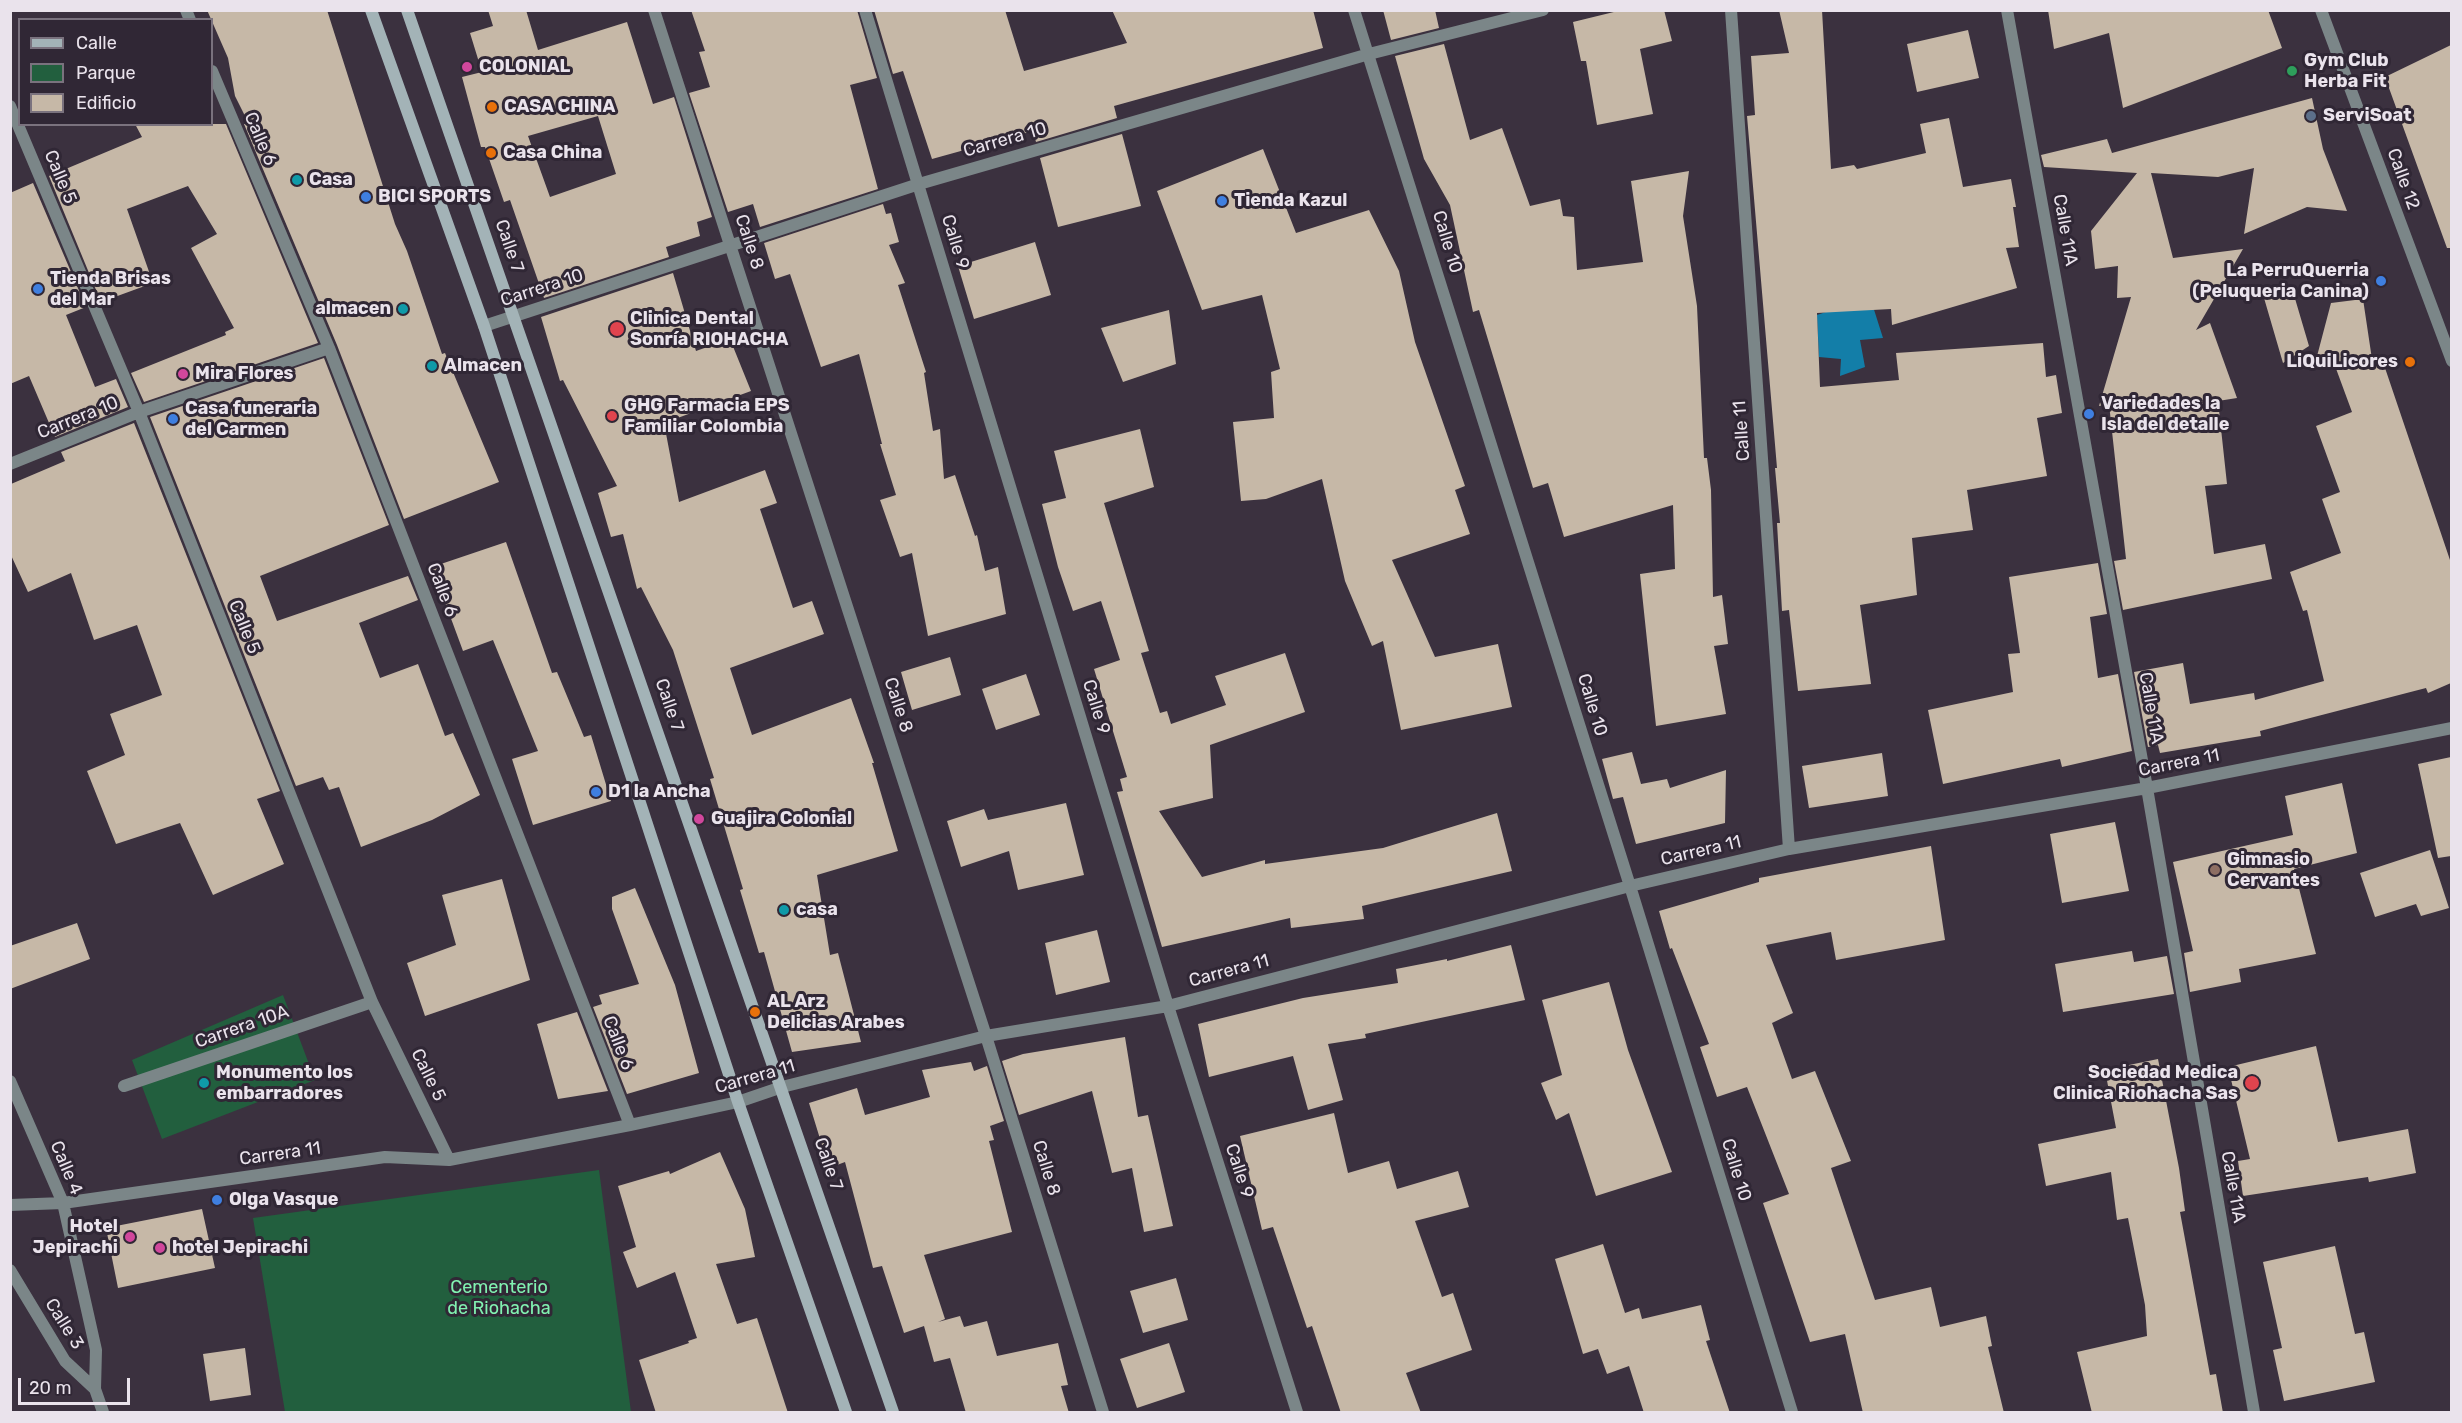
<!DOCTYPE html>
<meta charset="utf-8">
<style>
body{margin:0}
#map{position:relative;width:2462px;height:1423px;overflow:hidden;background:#3b313f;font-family:Rubik,sans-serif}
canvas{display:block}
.frame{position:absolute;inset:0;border:12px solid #eae3ec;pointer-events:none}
.legend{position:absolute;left:18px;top:18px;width:195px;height:108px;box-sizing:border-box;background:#302735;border:2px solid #7a727e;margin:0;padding:8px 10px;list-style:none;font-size:18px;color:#eae3ec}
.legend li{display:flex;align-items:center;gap:12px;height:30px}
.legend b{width:30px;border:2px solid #7a727e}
.scale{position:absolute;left:18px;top:1378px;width:112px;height:27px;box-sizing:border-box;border:3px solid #eae3ec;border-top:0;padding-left:8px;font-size:18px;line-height:21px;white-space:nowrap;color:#eae3ec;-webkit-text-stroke:4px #302735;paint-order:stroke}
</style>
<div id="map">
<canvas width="2462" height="1423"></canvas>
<div class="frame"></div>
<ul class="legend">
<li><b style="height:8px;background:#a3b3b7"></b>Calle</li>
<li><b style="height:16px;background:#225f3e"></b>Parque</li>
<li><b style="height:16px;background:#c6b8a7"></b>Edificio</li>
</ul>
<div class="scale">20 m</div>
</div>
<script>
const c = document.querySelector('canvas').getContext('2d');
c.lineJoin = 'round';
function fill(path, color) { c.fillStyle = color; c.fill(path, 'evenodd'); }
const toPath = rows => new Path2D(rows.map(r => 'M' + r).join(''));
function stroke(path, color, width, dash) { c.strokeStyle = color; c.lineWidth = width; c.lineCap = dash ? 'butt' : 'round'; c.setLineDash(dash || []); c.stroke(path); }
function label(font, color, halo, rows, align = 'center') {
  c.font = font + ' Rubik,sans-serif'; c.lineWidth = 6; c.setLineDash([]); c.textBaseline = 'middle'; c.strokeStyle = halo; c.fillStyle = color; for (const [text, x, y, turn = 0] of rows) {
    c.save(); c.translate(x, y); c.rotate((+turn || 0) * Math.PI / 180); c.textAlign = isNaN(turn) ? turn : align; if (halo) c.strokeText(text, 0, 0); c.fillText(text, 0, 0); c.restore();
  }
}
const green = toPath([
 [283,995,315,1080,162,1139,132,1060],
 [599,1170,631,1412,285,1412,253,1218]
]);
const water = toPath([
 [1870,297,1883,338,1860,340,1865,367,1840,376,1841,359,1819,357,1817,315]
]);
const building = toPath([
 [207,10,327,10,395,224,407,251,442,354,445,353,499,482,404,519,337,345,244,124,249,124,235,96,228,58],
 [488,10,526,10,538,50,627,22,653,104,674,97,712,217,697,222,700,236,666,247,669,257,544,298,510,200,504,202,485,147,481,147,462,77,482,72,470,33,493,26],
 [598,116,616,174,550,197,528,136],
 [691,10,857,10,877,78,850,85,878,189,760,227,753,204,728,212,689,93,710,87,699,52,705,51],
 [874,10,1005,10,1024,71,1127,43,1112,10,1313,10,1323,48,1114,106,1117,118,1036,142,1033,131,932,159,903,71,893,74],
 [1383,10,1435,10,1439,28,1391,40],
 [1622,10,1664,10,1672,41,1640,49,1653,114,1597,125,1586,61,1581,61,1573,22],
 [1779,10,1822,10,1831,169,1854,165,1857,169,1926,153,1920,124,1949,118,1963,187,2011,179,2016,207,2013,207,2019,247,2006,248,2017,288,1892,325,1891,309,1817,313,1820,387,1899,380,1896,353,2043,343,2046,377,2056,375,2062,413,2037,418,2047,476,1967,490,1973,530,1912,538,1917,595,1860,605,1871,684,1798,691,1789,610,1782,611,1777,523,1780,523,1775,468,1777,468,1747,116,1755,115,1751,56,1789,53],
 [2048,10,2268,10,2282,48,2123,108,2109,33,2054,49],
 [1968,30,1979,78,1917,92,1907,44],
 [1444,44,1470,140,1502,128,1530,206,1560,199,1563,216,1574,217,1577,270,1643,262,1631,181,1689,171,1683,216,1697,306,1704,458,1707,458,1711,490,1713,597,1722,595,1728,644,1714,646,1726,714,1656,726,1640,574,1675,569,1673,505,1564,537,1548,483,1533,488,1479,310,1473,312,1450,205,1424,159,1395,56],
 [2451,45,2451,248,2447,248,2385,77],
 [2312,98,2323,149,2347,211,2307,207,2244,234,2254,168,2218,177,2151,173,2173,258,2243,249,2196,330,2210,323,2237,398,2218,401,2227,484,2205,486,2214,554,2265,544,2272,579,2123,610,2114,561,2126,559,2109,404,2099,406,2131,297,2117,298,2118,266,2095,269,2091,231,2137,173,2044,167,2041,155,2107,139,2112,153],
 [135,124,226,124,318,343,144,402,131,373,226,335,225,332,234,328,191,248,217,234,188,186,127,209,153,283,101,302,49,176,142,137],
 [1122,134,1141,206,1058,227,1040,158],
 [1263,149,1296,233,1369,210,1399,271,1415,342,1465,486,1455,490,1470,534,1392,560,1435,657,1498,644,1512,707,1401,730,1383,641,1372,646,1345,581,1322,479,1266,499,1241,501,1233,422,1274,418,1271,372,1280,369,1262,295,1202,310,1157,191],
 [33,183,86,307,66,315,95,387,116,379,128,407,55,437,29,376,10,384,10,193],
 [883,204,886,214,891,213,899,242,889,245,905,283,898,285,926,372,924,373,933,431,940,429,944,479,955,475,975,536,977,535,985,571,998,567,1006,614,928,636,912,553,900,557,880,500,896,495,880,444,882,444,859,354,821,367,790,274,775,279,764,243],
 [1035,242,1051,295,974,319,958,266],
 [673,273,696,351,730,339,751,391,664,423,679,502,765,470,777,503,760,509,793,608,812,601,824,634,730,668,752,735,851,698,874,763,872,763,898,851,817,875,830,955,838,953,861,1042,792,1052,764,952,759,953,740,890,743,889,710,779,714,778,673,650,641,587,637,589,623,534,611,537,598,493,617,486,563,380,560,381,541,317],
 [2291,285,2309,346,2283,363,2264,298],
 [2363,299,2373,366,2383,362,2451,563,2451,683,2428,693,2426,688,2260,731,2261,736,2160,753,2158,745,2148,747,2134,672,2183,663,2190,704,2254,693,2255,700,2324,681,2307,610,2303,611,2290,572,2341,553,2322,499,2340,492,2316,426,2352,412,2331,355,2316,360,2331,303],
 [1169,310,1176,364,1123,382,1101,328],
 [324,358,389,525,260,576,277,621,408,576,418,600,359,623,380,678,418,664,445,736,453,733,480,795,432,820,361,847,339,787,329,790,323,777,296,786,150,417],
 [134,423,280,791,257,799,284,864,213,895,180,823,116,844,87,771,125,755,110,714,162,695,137,625,94,640,71,573,28,592,10,553,11,484,65,461,61,452],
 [1140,429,1154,487,1104,503,1149,651,1141,653,1160,713,1167,711,1171,724,1226,705,1215,676,1285,653,1305,712,1210,745,1213,798,1159,811,1202,877,1265,860,1265,864,1383,848,1497,813,1512,871,1362,906,1364,919,1291,928,1290,918,1162,947,1117,792,1123,791,1120,779,1127,777,1094,669,1120,660,1101,601,1073,611,1058,567,1042,504,1066,498,1054,451],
 [506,542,552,673,557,672,584,737,591,735,611,801,533,825,512,759,538,751,493,640,463,651,432,567],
 [2098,563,2107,614,2090,617,2098,678,2118,674,2132,751,2062,767,2060,759,1943,784,1928,710,2013,692,2008,654,2020,653,2009,577],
 [950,657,961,695,912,710,901,672],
 [1026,674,1040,715,996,730,982,689],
 [1632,752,1641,784,1667,779,1670,788,1726,770,1725,823,1636,844,1623,797,1613,799,1602,759],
 [1882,753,1888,796,1809,808,1802,766],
 [2451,757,2451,856,2438,858,2418,764],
 [2342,783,2357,853,2294,869,2316,954,2239,969,2241,982,2190,992,2184,953,2193,951,2173,862,2293,835,2285,796],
 [1066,803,1084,875,1018,890,1009,851,961,867,947,821,984,809,988,820],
 [2115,822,2129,891,2062,903,2050,834],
 [1931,846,1945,940,1836,960,1831,932,1766,945,1793,1013,1772,1023,1792,1079,1815,1071,1851,1161,1831,1168,1875,1300,1931,1287,1940,1327,1986,1316,1992,1346,1988,1347,2004,1413,1863,1413,1845,1334,1810,1342,1763,1203,1789,1194,1747,1087,1717,1097,1700,1047,1709,1044,1672,948,1670,949,1659,911,1759,882,1759,878],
 [2430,850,2449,908,2421,916,2416,904,2375,917,2360,873],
 [502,879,530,980,425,1016,407,963,456,945,442,895],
 [635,888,675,985,699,1073,627,1094,593,1007,602,1004,599,995,639,984,612,909,612,897],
 [77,923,90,959,10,989,10,946],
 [1097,930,1110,982,1056,995,1045,943],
 [1511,945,1525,1000,1365,1034,1366,1038,1328,1044,1343,1100,1308,1110,1293,1056,1209,1077,1198,1024,1303,998,1398,983,1396,969,1447,959,1447,961],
 [2132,951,2134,962,2167,956,2174,994,2063,1012,2055,964],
 [1609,982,1628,1050,1672,1172,1596,1196,1569,1113,1556,1120,1541,1083,1562,1075,1542,1000],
 [577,1012,608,1091,558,1099,537,1024],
 [1125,1037,1138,1117,1148,1115,1173,1226,1144,1232,1132,1168,1112,1173,1092,1091,1019,1115,1002,1061,1023,1054],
 [2316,1046,2338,1142,2408,1129,2416,1173,2369,1182,2368,1177,2243,1196,2238,1161,2250,1159,2228,1067],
 [2158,1059,2179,1168,2185,1211,2180,1212,2210,1375,2216,1374,2223,1413,2092,1413,2077,1352,2147,1336,2145,1305,2128,1218,2117,1220,2111,1172,2046,1186,2038,1144,2116,1128,2105,1070],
 [971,1062,974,1071,987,1066,1004,1121,990,1126,994,1140,989,1141,1012,1232,924,1255,945,1319,938,1322,960,1316,964,1327,987,1321,997,1356,1058,1343,1068,1385,1061,1386,1069,1413,966,1413,950,1358,934,1362,924,1326,904,1333,882,1266,873,1268,845,1162,829,1168,809,1103,857,1088,865,1115,930,1097,922,1070],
 [1334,1113,1348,1173,1389,1161,1397,1189,1458,1171,1469,1207,1415,1221,1442,1297,1453,1293,1472,1350,1406,1373,1421,1413,1341,1413,1312,1326,1307,1328,1273,1227,1262,1230,1240,1136],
 [720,1152,745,1209,755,1257,716,1264,737,1324,757,1318,788,1413,656,1413,639,1360,689,1343,688,1341,697,1338,675,1272,637,1288,623,1252,636,1247,618,1186,669,1171,670,1174],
 [202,1209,215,1268,118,1288,106,1228],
 [1603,1244,1625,1313,1639,1308,1642,1319,1701,1305,1710,1340,1706,1341,1730,1413,1644,1413,1629,1366,1607,1374,1598,1349,1583,1354,1555,1259],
 [2335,1246,2355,1334,2364,1332,2375,1382,2284,1401,2273,1350,2282,1348,2263,1262],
 [1176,1278,1188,1320,1143,1333,1130,1291],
 [1169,1343,1185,1392,1137,1408,1120,1359],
 [245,1348,251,1395,210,1401,203,1354]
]);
const street = toPath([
 [186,10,190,20],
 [654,10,986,1036,1103,1412],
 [865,10,1168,1006,1297,1412],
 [1354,10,1630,886,1792,1412],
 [1731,10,1789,849],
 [2007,10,2147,788,2254,1412],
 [2321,10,2452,361],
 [212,71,329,348,630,1125],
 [10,106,139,412,372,1002,449,1160],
 [484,326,919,184,1369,54,1543,10],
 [10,464,139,412,329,348],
 [10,1081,63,1203,96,1350,95,1389,103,1412],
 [124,1086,372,1002],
 [10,1205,63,1203,385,1157,449,1160,630,1125,738,1102,782,1087,986,1036,1168,1006,1630,886,1789,849,2147,788,2452,728],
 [10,1270,65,1361,95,1389]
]);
const secondary = toPath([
 [371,10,484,326,738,1102,846,1412],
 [407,10,893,1412]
]);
const markers = [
 [467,67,6,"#d1479c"],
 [2292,71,6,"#2e9e5b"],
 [492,107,6,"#e8710a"],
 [2311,116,6,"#5c6f8a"],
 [491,153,6,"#e8710a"],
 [297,180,6,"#0f9aa8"],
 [366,197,6,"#3f7fe0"],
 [1222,201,6,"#3f7fe0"],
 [2381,281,6,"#3f7fe0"],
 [38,289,6,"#3f7fe0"],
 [403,309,6,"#0f9aa8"],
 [617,329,8,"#e0444e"],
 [2410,362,6,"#e8710a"],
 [432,366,6,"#0f9aa8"],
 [183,374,6,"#d1479c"],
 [2089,414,6,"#3f7fe0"],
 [612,416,6,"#e0444e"],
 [173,419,6,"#3f7fe0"],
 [596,792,6,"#3f7fe0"],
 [699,819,6,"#d1479c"],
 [2215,870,6,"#8d6e63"],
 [784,910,6,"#0f9aa8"],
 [755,1012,6,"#e8710a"],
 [204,1083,6,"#0f9aa8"],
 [2252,1083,8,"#e0444e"],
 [217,1200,6,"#3f7fe0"],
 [130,1237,6,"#d1479c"],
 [160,1248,6,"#d1479c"]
];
const poiNames = [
 ["Gym Club",2304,61],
 ["Herba Fit",2304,82],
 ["COLONIAL",479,67],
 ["CASA CHINA",504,107],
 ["ServiSoat",2323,116],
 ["Casa China",503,153],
 ["Casa",309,180],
 ["BICI SPORTS",378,197],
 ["Tienda Kazul",1234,201],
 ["La PerruQuerria",2369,271,"right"],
 ["(Peluqueria Canina)",2369,292,"right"],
 ["Tienda Brisas",50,279],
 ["del Mar",50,300],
 ["almacen",391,309,"right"],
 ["Clinica Dental",630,319],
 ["Sonría RIOHACHA",630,340],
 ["LiQuiLicores",2398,362,"right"],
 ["Almacen",444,366],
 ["Mira Flores",195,374],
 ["Variedades la",2101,404],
 ["Isla del detalle",2101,425],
 ["GHG Farmacia EPS",624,406],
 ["Familiar Colombia",624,427],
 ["Casa funeraria",185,409],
 ["del Carmen",185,430],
 ["D1 la Ancha",608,792],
 ["Guajira Colonial",711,819],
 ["Gimnasio",2227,860],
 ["Cervantes",2227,881],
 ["casa",796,910],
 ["AL Arz",767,1002],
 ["Delicias Arabes",767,1023],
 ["Monumento los",216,1073],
 ["embarradores",216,1094],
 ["Sociedad Medica",2238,1073,"right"],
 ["Clinica Riohacha Sas",2238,1094,"right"],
 ["Olga Vasque",229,1200],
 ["Hotel",118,1227,"right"],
 ["Jepirachi",118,1248,"right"],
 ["hotel Jepirachi",172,1248]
];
const streetNames = [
 ["Calle 6",260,139,67],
 ["Carrera 10",1005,140,-16],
 ["Calle 5",60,177,67],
 ["Calle 12",2403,179,70],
 ["Calle 11A",2065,230,80],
 ["Calle 8",749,242,72],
 ["Calle 9",955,242,73],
 ["Calle 10",1447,242,73],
 ["Calle 7",509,246,71],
 ["Carrera 10",542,288,-18],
 ["Carrera 10",78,418,-22],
 ["Calle 11",1742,431,-94],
 ["Calle 6",442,590,69],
 ["Calle 5",244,627,68],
 ["Calle 7",669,705,71],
 ["Calle 8",898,705,72],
 ["Calle 10",1592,705,73],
 ["Calle 9",1096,707,73],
 ["Calle 11A",2151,708,80],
 ["Carrera 11",2179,763,-11],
 ["Carrera 11",1701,851,-13],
 ["Carrera 11",1229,971,-15],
 ["Carrera 10A",242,1027,-19],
 ["Calle 6",618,1043,69],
 ["Calle 5",428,1075,64],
 ["Carrera 11",755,1077,-16],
 ["Carrera 11",280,1154,-8],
 ["Calle 7",828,1164,71],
 ["Calle 4",66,1168,67],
 ["Calle 8",1046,1168,73],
 ["Calle 10",1736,1170,73],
 ["Calle 9",1239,1171,72],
 ["Calle 11A",2233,1187,80],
 ["Calle 3",64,1324,58]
];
const parkNames = [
 ["Cementerio",499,1288],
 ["de Riohacha",499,1309]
];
fill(green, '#225f3e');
fill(water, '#137ea8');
fill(building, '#c6b8a7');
stroke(street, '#7b8688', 12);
stroke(secondary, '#a3b3b7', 12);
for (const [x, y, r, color] of markers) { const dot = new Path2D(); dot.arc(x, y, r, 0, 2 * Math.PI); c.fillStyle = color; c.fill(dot); stroke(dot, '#302735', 2); }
label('bold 18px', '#eae3ec', '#302735', poiNames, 'left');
label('18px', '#eae3ec', '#302735', streetNames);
label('18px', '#81f2b1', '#302735', parkNames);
</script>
